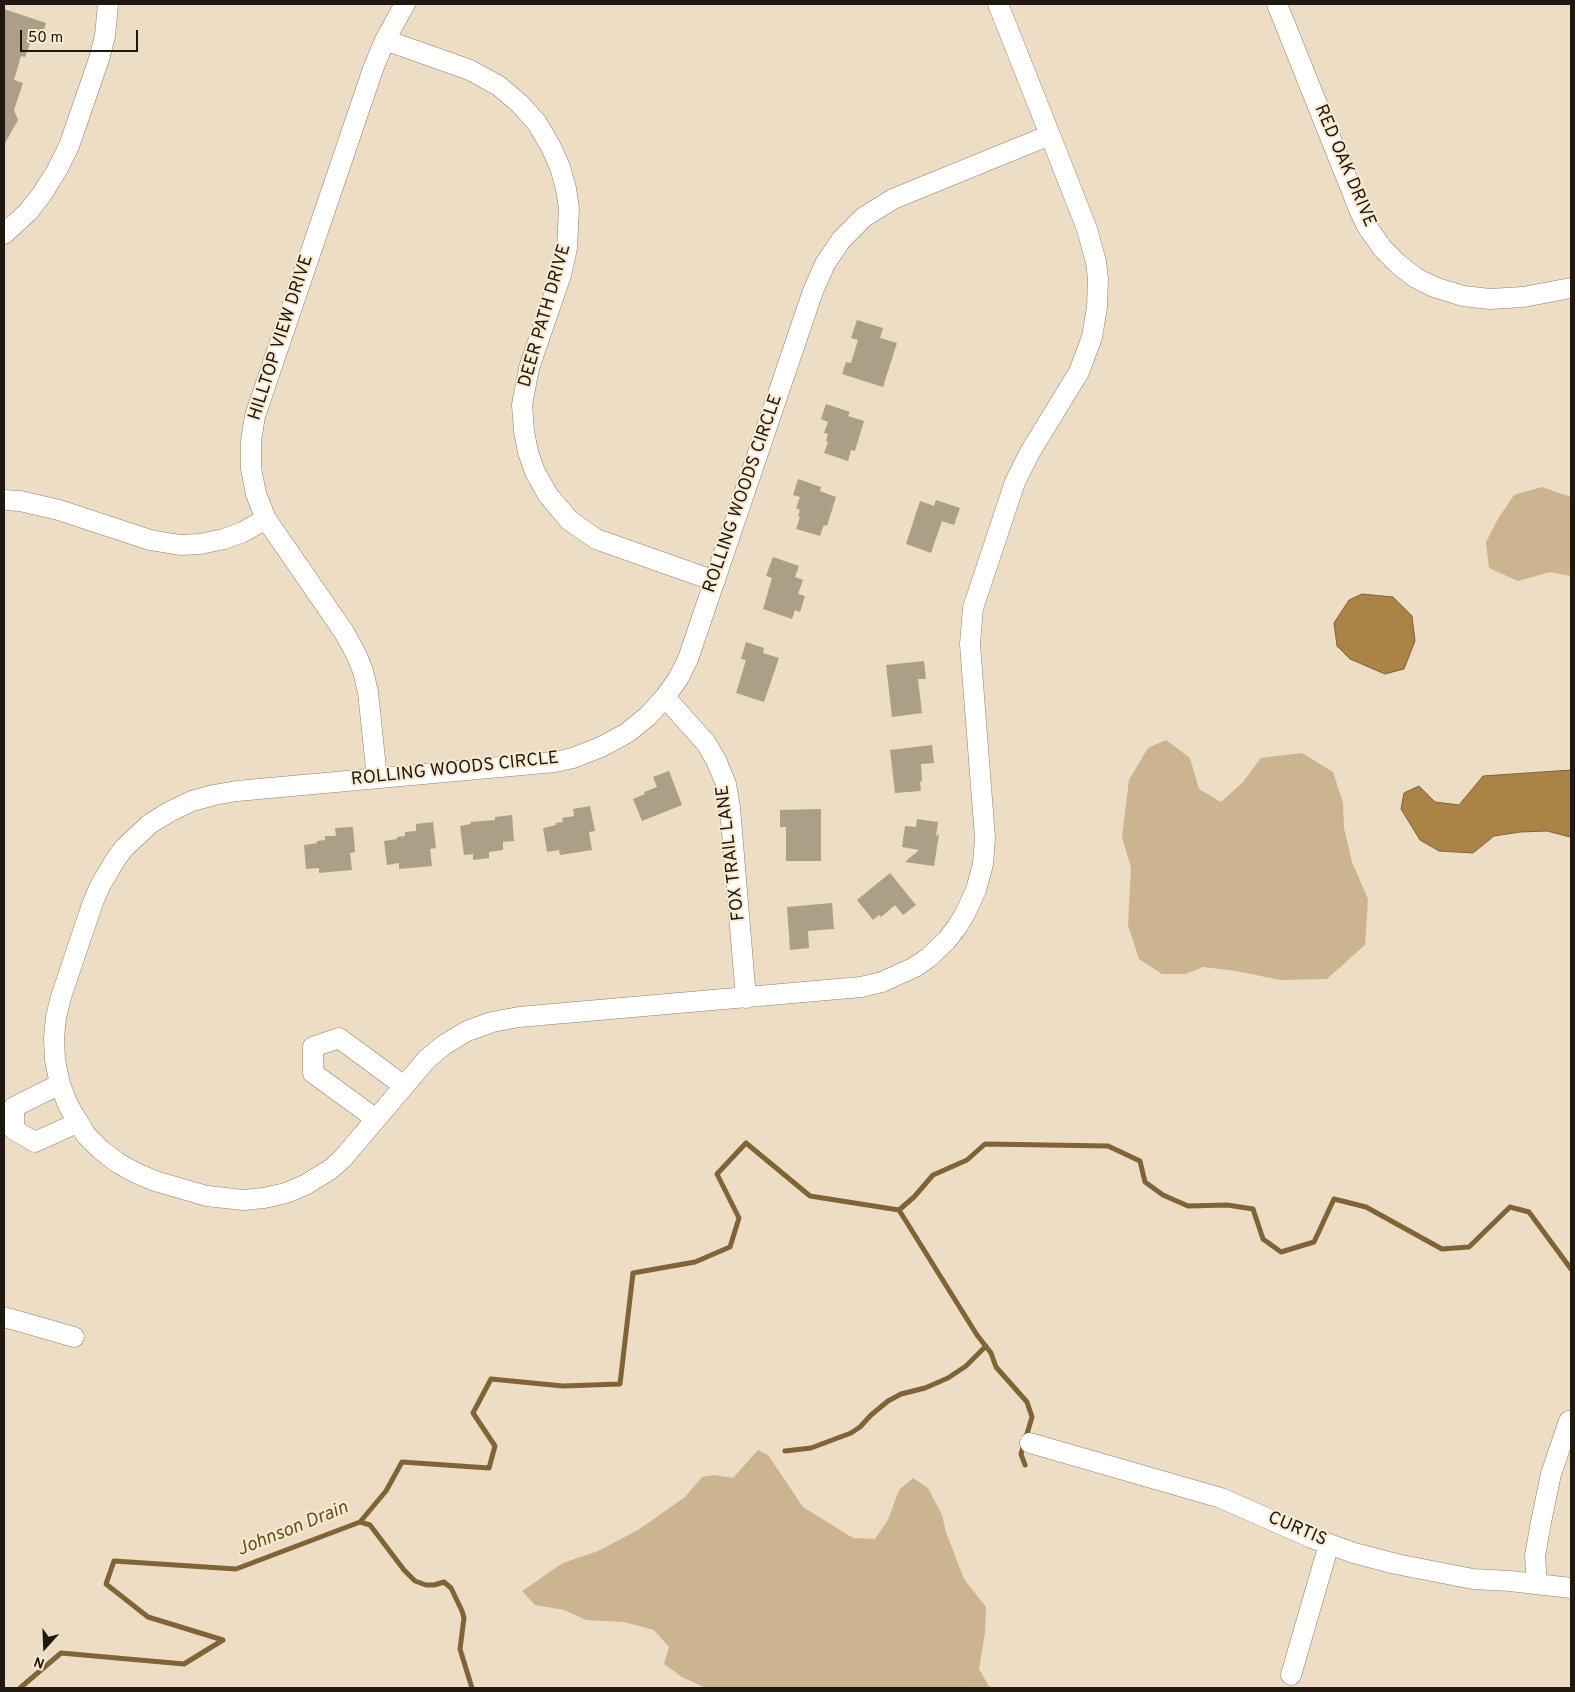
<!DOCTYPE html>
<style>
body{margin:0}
#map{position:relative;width:1575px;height:1692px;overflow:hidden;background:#edddc5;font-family:Overpass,sans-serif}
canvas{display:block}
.frame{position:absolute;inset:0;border:5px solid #1e1810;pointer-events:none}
.north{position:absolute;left:20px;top:1622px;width:50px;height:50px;-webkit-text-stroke:4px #faead1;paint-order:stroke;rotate:200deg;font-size:14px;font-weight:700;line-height:20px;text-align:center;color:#1e1810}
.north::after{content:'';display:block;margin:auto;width:18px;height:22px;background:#1e1810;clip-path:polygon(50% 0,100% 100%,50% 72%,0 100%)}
.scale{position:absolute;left:20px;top:30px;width:118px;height:22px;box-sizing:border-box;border:2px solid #1e1810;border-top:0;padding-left:6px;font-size:15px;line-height:18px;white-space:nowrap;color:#1e1810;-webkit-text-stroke:4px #faead1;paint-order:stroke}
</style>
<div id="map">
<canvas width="1575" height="1692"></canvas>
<div class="frame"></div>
<div class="north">N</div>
<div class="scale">50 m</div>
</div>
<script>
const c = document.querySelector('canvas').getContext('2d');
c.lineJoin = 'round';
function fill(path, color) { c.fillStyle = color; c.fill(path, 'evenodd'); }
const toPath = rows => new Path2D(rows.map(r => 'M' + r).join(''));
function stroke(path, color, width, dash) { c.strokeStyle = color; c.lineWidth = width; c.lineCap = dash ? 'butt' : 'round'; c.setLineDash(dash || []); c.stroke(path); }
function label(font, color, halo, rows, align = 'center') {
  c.font = font + ' Overpass,sans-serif'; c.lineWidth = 4; c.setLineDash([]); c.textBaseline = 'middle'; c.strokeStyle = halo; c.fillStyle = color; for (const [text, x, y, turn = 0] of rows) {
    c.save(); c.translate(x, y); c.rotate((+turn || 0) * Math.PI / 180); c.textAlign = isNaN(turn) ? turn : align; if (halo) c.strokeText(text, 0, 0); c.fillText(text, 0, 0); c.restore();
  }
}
const green = toPath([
 [1542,487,1571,497,1571,576,1550,572,1518,581,1489,568,1486,542,1499,517,1514,495],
 [1166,740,1190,758,1199,789,1221,802,1243,782,1261,758,1302,753,1333,772,1343,803,1344,828,1352,862,1368,899,1365,945,1327,979,1280,980,1236,971,1203,967,1185,974,1162,974,1139,959,1128,925,1131,868,1122,837,1129,780,1148,748],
 [758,1450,768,1455,803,1507,853,1538,875,1539,888,1520,899,1490,913,1478,928,1488,942,1515,946,1532,964,1579,986,1607,985,1632,979,1669,990,1688,706,1688,682,1677,664,1664,669,1647,654,1630,624,1622,586,1620,564,1610,535,1605,522,1591,563,1563,598,1551,638,1530,685,1497,702,1477,714,1475,733,1478]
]);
const water = toPath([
 [1362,594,1393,597,1412,616,1415,641,1404,669,1385,674,1350,659,1337,646,1334,623,1349,600,1362,594],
 [1571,770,1571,836,1570,837,1547,831,1520,832,1494,836,1473,853,1439,851,1420,840,1401,809,1404,793,1419,786,1435,802,1459,805,1483,776,1571,770]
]);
const stream = toPath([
 [899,1210,914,1197,933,1175,967,1160,985,1144,1108,1146,1140,1161,1145,1182,1163,1195,1188,1206,1227,1205,1253,1209,1263,1239,1281,1252,1314,1242,1334,1199,1366,1207,1442,1249,1469,1247,1510,1207,1529,1212,1571,1269],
 [899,1210,977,1335,991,1353,996,1367,1027,1402,1032,1417,1021,1454,1025,1465],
 [785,1451,811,1448,851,1433,860,1427,871,1415,888,1401,901,1394,925,1388,948,1378,966,1366,986,1346],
 [360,1522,370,1525,404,1570,415,1581,426,1585,434,1585,444,1582,451,1588,462,1611,464,1618,460,1649,472,1688],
 [20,1688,61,1653,184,1664,223,1640,148,1617,106,1584,114,1561,236,1569,360,1522,386,1491,402,1462,489,1468,495,1446,473,1413,491,1379,563,1386,620,1384,633,1273,695,1262,730,1247,739,1218,717,1174,746,1143,810,1196,899,1210]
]);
const building = toPath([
 [4,9,46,23,41,41,32,38,25,57,21,56,14,80,23,83,14,110,18,120,4,145],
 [857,320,883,328,880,338,897,343,883,387,842,374,846,362,851,363,858,340,851,338],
 [826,404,850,412,848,416,864,421,855,451,851,450,848,461,824,453,828,442,826,441,828,434,824,433,828,422,821,419],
 [798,479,821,487,820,491,836,497,827,526,824,525,820,536,796,529,800,517,798,516,800,510,796,508,800,497,793,495],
 [936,500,960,508,954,525,942,521,931,553,906,544,920,501,934,506],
 [773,557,799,566,795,577,803,580,798,594,805,596,800,612,795,610,792,619,763,609,772,578,766,576],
 [746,642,764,648,763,653,779,658,764,702,736,693,746,660,741,659],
 [924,661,926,679,918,679,922,713,892,717,886,665],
 [932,745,934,763,921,764,922,781,920,782,921,791,895,793,890,750],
 [669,771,682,805,642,821,633,799,645,794,644,792,657,787,653,777],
 [590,806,595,831,589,832,592,850,560,855,559,850,547,852,543,828,556,825,555,823,563,822,562,818,574,816,573,809],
 [821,809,821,861,786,861,786,827,780,827,780,810],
 [512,815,514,841,503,842,503,850,489,852,489,858,473,860,473,854,464,855,460,826,471,824,470,822,495,820,495,817],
 [917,819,938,822,936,836,939,834,934,866,905,862,919,850,902,847,905,826,916,827],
 [433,822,436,848,430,849,432,866,399,869,399,863,387,865,384,841,397,839,397,837,405,836,405,832,416,831,416,824],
 [353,827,355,852,350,853,352,870,319,873,319,868,306,869,304,845,317,843,317,841,325,840,325,836,336,836,335,828],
 [890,873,916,905,903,915,895,905,881,917,879,915,873,920,857,900],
 [832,903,834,929,808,931,809,948,790,950,787,907]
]);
const minor = toPath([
 [998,4,1050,135,1087,229,1096,262,1098,279,1097,307,1092,337,1079,372,1030,452,1015,482,973,608,970,644,985,838,983,864,976,890,965,914,957,927,947,940,928,958,915,967,882,982,861,987,519,1017,492,1022,467,1031,444,1045,427,1059,343,1158,331,1169,305,1185,286,1193,264,1198,243,1200,207,1196,155,1181,136,1173,118,1163,101,1150,86,1135,68,1105,60,1084,55,1060,54,1038,56,1017,61,997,93,902,100,886,114,862,124,848,151,823,171,811,192,801,214,795,237,791,555,762,573,758,601,747,627,733,649,715,665,697,678,679,688,659,813,291,825,264,841,240,864,217,893,199,1050,135],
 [1277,4,1361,214,1368,228,1383,249,1398,264,1416,278,1434,287,1463,296,1490,299,1523,297,1571,288],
 [385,40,470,70,499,86,520,104,537,123,551,147,560,167,566,189,569,208,567,248,561,275,529,368,522,405,524,431,528,452,535,472,548,495,569,520,596,539,715,581],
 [4,234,28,212,42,194,57,170,69,146,99,59,105,36,108,4],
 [4,500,20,501,59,510,150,540,180,545,200,544,224,539,243,532,266,519],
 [665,697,706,743,716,760,726,784,730,808,746,998],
 [377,778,368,692,363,671,357,656,344,632,266,519,256,494,251,468,251,441,255,416,373,69,385,40,405,4],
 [60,1084,14,1107,14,1130,35,1142,77,1123],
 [376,1119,313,1073,313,1047,339,1038,404,1086],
 [4,1317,74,1337],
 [1030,1443,1221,1498,1312,1538,1354,1553,1396,1564,1473,1579,1510,1581,1571,1588],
 [1537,1584,1535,1556,1541,1522,1551,1474,1569,1421],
 [1291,1675,1329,1544]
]);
const streetNames = [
 ["RED OAK DRIVE",1344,166,67],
 ["DEER PATH DRIVE",546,316,-74],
 ["HILLTOP VIEW DRIVE",282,338,-72],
 ["ROLLING WOODS CIRCLE",744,494,-71],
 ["ROLLING WOODS CIRCLE",455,770,-6],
 ["FOX TRAIL LANE",732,853,-97],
 ["CURTIS",1297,1530,23]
];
const waterNames = [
 ["Johnson Drain",293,1530,-22]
];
fill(green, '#cbb48f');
fill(water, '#aa8446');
stroke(water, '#806436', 1);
stroke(stream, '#806436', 5);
fill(building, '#ad9e87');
stroke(minor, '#8f816b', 21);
stroke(minor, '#fff', 20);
label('18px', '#1e1810', '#faead1', streetNames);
label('italic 19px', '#694e1e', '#faead1', waterNames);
</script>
